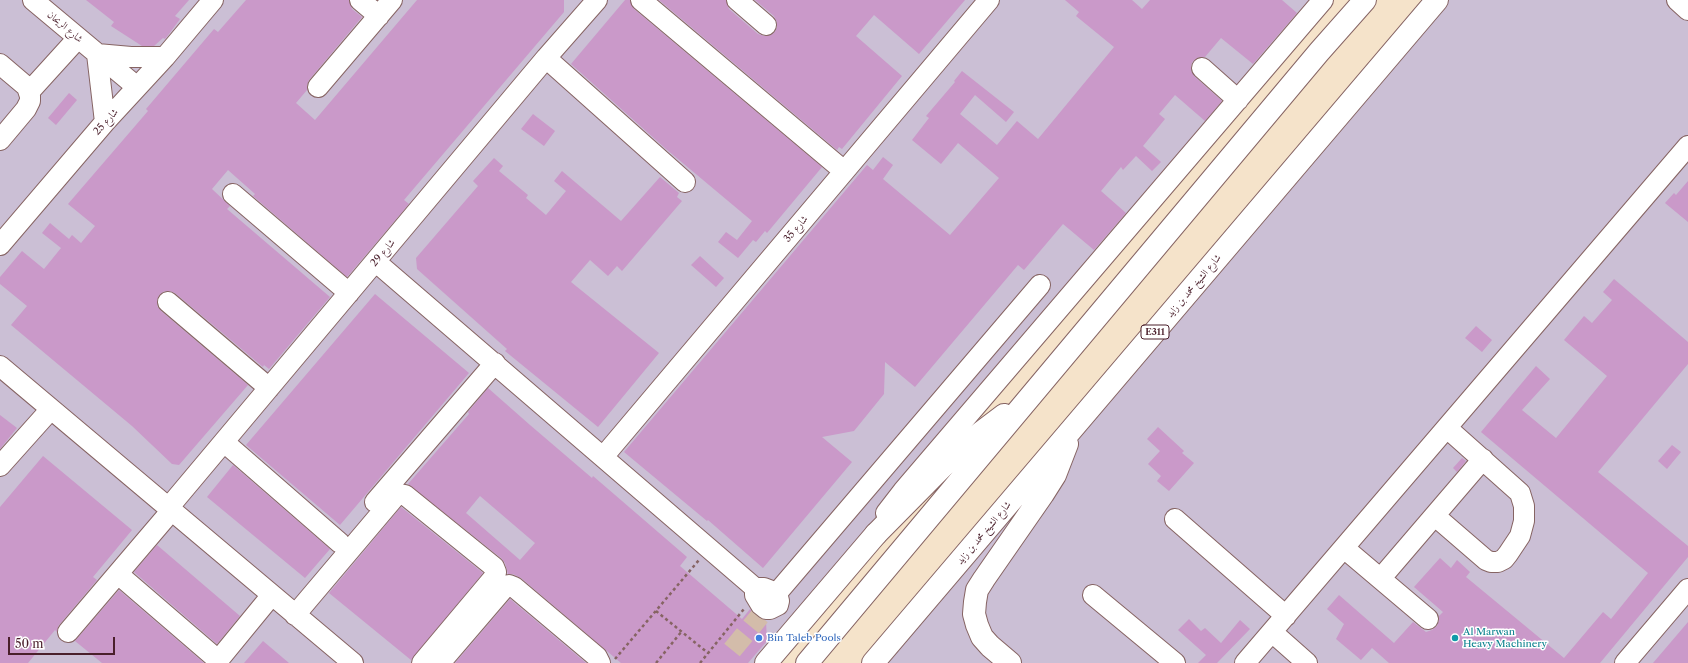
<!DOCTYPE html>
<meta charset="utf-8">
<style>
body{margin:0}
#map{position:relative;width:1688px;height:663px;overflow:hidden;background:#f5e3ca;font-family:"Libre Caslon Text",serif}
canvas{display:block}
.scale{position:absolute;left:8px;top:637px;width:107px;height:18px;box-sizing:border-box;border:2px solid #4a1f2b;border-top:0;padding-left:5px;font-size:12px;line-height:14px;white-space:nowrap;color:#4a1f2b;-webkit-text-stroke:3px #fff;paint-order:stroke}
</style>
<div id="map">
<canvas width="1688" height="663"></canvas>
<div class="scale">50 m</div>
</div>
<script>
const c = document.querySelector('canvas').getContext('2d');
c.lineJoin = 'round';
function fill(path, color) { c.fillStyle = color; c.fill(path, 'evenodd'); }
const toPath = rows => new Path2D(rows.map(r => 'M' + r).join(''));
function stroke(path, color, width, dash) { c.strokeStyle = color; c.lineWidth = width; c.lineCap = dash ? 'butt' : 'round'; c.setLineDash(dash || []); c.stroke(path); }
function label(font, color, halo, rows, align = 'center') {
  c.font = font + ' "Libre Caslon Text",Amiri,serif'; c.lineWidth = 3; c.setLineDash([]); c.textBaseline = 'middle'; c.strokeStyle = halo; c.fillStyle = color; for (const [text, x, y, turn = 0] of rows) {
    c.save(); c.translate(x, y); c.rotate((+turn || 0) * Math.PI / 180); c.textAlign = isNaN(turn) ? turn : align; if (halo) c.strokeText(text, 0, 0); c.fillText(text, 0, 0); c.restore();
  }
}
const industrial = toPath([
 [0,0,1333,0,760,663,0,663],
 [1444,0,1688,0,1688,663,884,663]
]);
const building = toPath([
 [86,0,189,0,175,16,180,19,169,34,165,39,163,38,154,46,142,46,111,26,114,22],
 [246,0,349,0,352,9,362,17,309,80,307,85,307,90,296,103,315,120,417,0,564,0,564,12,404,200,409,204,347,277,253,196,255,194,228,170,212,189,230,206,227,209,330,297,269,369,264,365,263,367,175,293,170,291,165,291,160,294,157,300,157,306,161,311,248,385,179,465,172,464,132,426,11,325,27,306,0,284,0,277,22,251,44,269,61,248,42,233,50,223,69,239,72,235,81,243,95,226,68,204,148,111,146,109,214,29,218,32],
 [625,0,630,0,634,9,822,167,767,233,765,231,756,242,753,240,738,258,718,242,726,232,737,240,752,221,666,149,571,64],
 [659,0,726,0,729,9,758,34,764,36,769,36,774,33,777,28,777,22,774,16,755,0,965,0,919,54,874,15,856,36,902,76,842,149,839,147,837,150],
 [1065,0,1132,0,1142,9,1150,0,1282,0,1297,13,1253,64,1221,38,1205,57,1199,57,1193,61,1191,65,1191,71,1194,76,1222,101,1205,121,1175,95,1159,114,1165,119,1143,146,1161,162,1152,171,1136,156,1123,170,1121,167,1101,191,1126,213,1094,250,1063,224,1024,270,1018,265,915,387,885,362,884,394,854,431,822,437,852,462,763,568,708,520,707,521,624,452,867,165,873,170,883,157,893,165,883,179,950,235,999,178,958,143,941,164,912,140,929,118,926,116,955,82,954,81,962,71,1014,112,1006,122,975,95,960,114,997,145,1017,121,1038,139,1114,47,1076,16,1079,12],
 [69,93,77,100,56,125,48,118],
 [533,114,555,131,544,146,521,129],
 [494,158,503,166,499,171,528,195,526,198,546,215,566,191,554,181,562,171,621,221,660,177,679,193,677,197,682,201,622,271,617,266,608,276,590,260,571,282,659,353,598,427,505,351,507,349,417,269,416,258,478,186,473,181],
 [1688,181,1688,222,1665,203,1674,193,1676,195],
 [700,256,724,278,716,287,691,265],
 [1614,279,1688,342,1688,364,1598,472,1688,546,1688,557,1600,663,1389,663,1372,648,1361,660,1336,639,1344,624,1327,609,1339,595,1394,643,1413,622,1426,632,1432,630,1437,626,1439,621,1439,616,1443,612,1414,587,1440,558,1451,568,1457,560,1470,572,1466,577,1564,658,1603,612,1611,619,1648,573,1481,432,1536,366,1550,379,1522,410,1556,438,1607,376,1564,340,1584,316,1592,323,1612,300,1603,292],
 [375,294,469,373,340,525,246,445],
 [1476,326,1492,340,1482,352,1465,338],
 [488,388,530,425,592,478,593,476,687,557,680,566,742,619,750,609,759,618,766,621,767,641,748,663,621,663,521,578,513,574,508,574,505,563,501,558,408,484,469,414,468,412],
 [480,496,535,543,520,560,466,513],
 [0,415,17,428,0,449],
 [1158,427,1184,451,1182,453,1194,463,1169,491,1157,481,1161,476,1148,464,1160,451,1147,439],
 [1672,445,1681,452,1667,469,1658,461],
 [43,456,132,530,93,577,97,580,59,625,57,632,55,630,28,663,0,663,0,507],
 [1462,458,1466,461,1457,472,1453,468],
 [233,465,330,549,305,578,207,497],
 [401,507,483,573,411,660,329,593],
 [157,545,240,616,217,644,134,572],
 [119,590,204,663,102,663,75,641],
 [510,599,586,663,455,663],
 [1189,619,1201,631,1205,628,1221,643,1240,620,1250,629,1217,663,1198,663,1206,655,1178,630],
 [1688,622,1688,663,1653,663],
 [263,641,289,663,244,663]
]);
const minorTunnel = toPath([
 [732,650,760,616]
]);
const path = toPath([
 [656,611,708,653],
 [615,659,699,560],
 [656,663,682,631],
 [700,663,744,609]
]);
const minor = toPath([
 [33,0,137,87],
 [360,0,379,16],
 [641,0,844,171],
 [737,0,766,25],
 [1677,0,1688,10],
 [546,58,685,182],
 [0,64,27,87,30,96,30,101,26,109,0,140],
 [1202,68,1238,100],
 [318,87,392,0],
 [29,92,78,38],
 [105,122,97,54,131,57,165,57],
 [233,194,349,293],
 [0,245,105,122,165,57,213,0],
 [376,262,755,588,764,588,777,593,779,601,778,605,770,609,766,609,761,605,755,595,755,588],
 [168,302,269,388],
 [0,366,353,663],
 [224,442,340,543],
 [603,457,989,0],
 [0,466,51,409],
 [375,502,495,363],
 [169,507,546,58,597,0],
 [886,513,903,491,1323,0],
 [1435,516,1486,560,1491,562,1498,562,1504,559,1508,554,1520,536,1524,521,1524,506,1520,493,1447,428],
 [1175,519,1286,616],
 [1344,548,1428,619],
 [118,574,218,660],
 [1381,578,1483,459],
 [777,593,1040,285],
 [1093,595,1175,663],
 [295,615,394,498,399,494,405,495,494,567,496,572,495,576,422,663],
 [68,632,172,510],
 [1272,632,1307,663],
 [216,663,271,596],
 [440,663,506,586,509,585,514,587,597,657,600,663],
 [1245,663,1688,146],
 [1625,663,1688,589]
]);
const major = toPath([
 [766,663,876,534]
]);
const highway = toPath([
 [876,534,963,446,1004,415],
 [807,663,1319,52,1365,0],
 [873,663,1437,0],
 [1010,663,990,646,982,637,977,625,974,614,975,602,977,590,984,579,1043,494,1055,475,1067,444]
]);
const markers = [
 [759,638,4,"#3f7fe0"],
 [1455,638,4,"#0f9aa8"]
];
const shields = [
 [1155,332,28]
];
const shieldNames = [
 ["E311",1155,332]
];
const streetNames = [
 ["شارع الريحان",65,27,40],
 ["شارع 25",106,122,-48],
 ["شارع 35",796,229,-50],
 ["شارع 29",383,253,-50],
 ["شارع الشيخ محمد بن زايد",1194,286,-50],
 ["شارع الشيخ محمد بن زايد",984,533,-50]
];
const cultureNames = [
 ["Al Marwan",1463,632],
 ["Heavy Machinery",1463,644]
];
const shopNames = [
 ["Bin Taleb Pools",767,638]
];
fill(industrial, '#cbbfd5');
fill(building, '#ca99c9');
stroke(minorTunnel, '#d3bcaa', 20, [20, 10]);
stroke(minor, '#866463', 22);
stroke(major, '#866463', 24);
stroke(highway, '#866463', 24);
stroke(path, '#866463', 2.5, [3, 3]);
stroke(minor, '#fff', 20);
stroke(major, '#fff', 22);
stroke(highway, '#fff', 22);
for (const [x, y, r, color] of markers) { const dot = new Path2D(); dot.arc(x, y, r, 0, 2 * Math.PI); c.fillStyle = color; c.fill(dot); stroke(dot, '#fff', 1.5); }
for (const [x, y, w] of shields) { const box = new Path2D(); box.roundRect(x - w / 2, y - 7, w, 14, 3); c.fillStyle = '#fff'; c.fill(box); stroke(box, '#4a1f2b', 1); }
label('bold 9px', '#4a1f2b', null, shieldNames);
label('10px', '#4a1f2b', '#fff', streetNames);
label('10px', '#0d838f', '#fff', cultureNames, 'left');
label('10px', '#366cbe', '#fff', shopNames, 'left');
</script>
